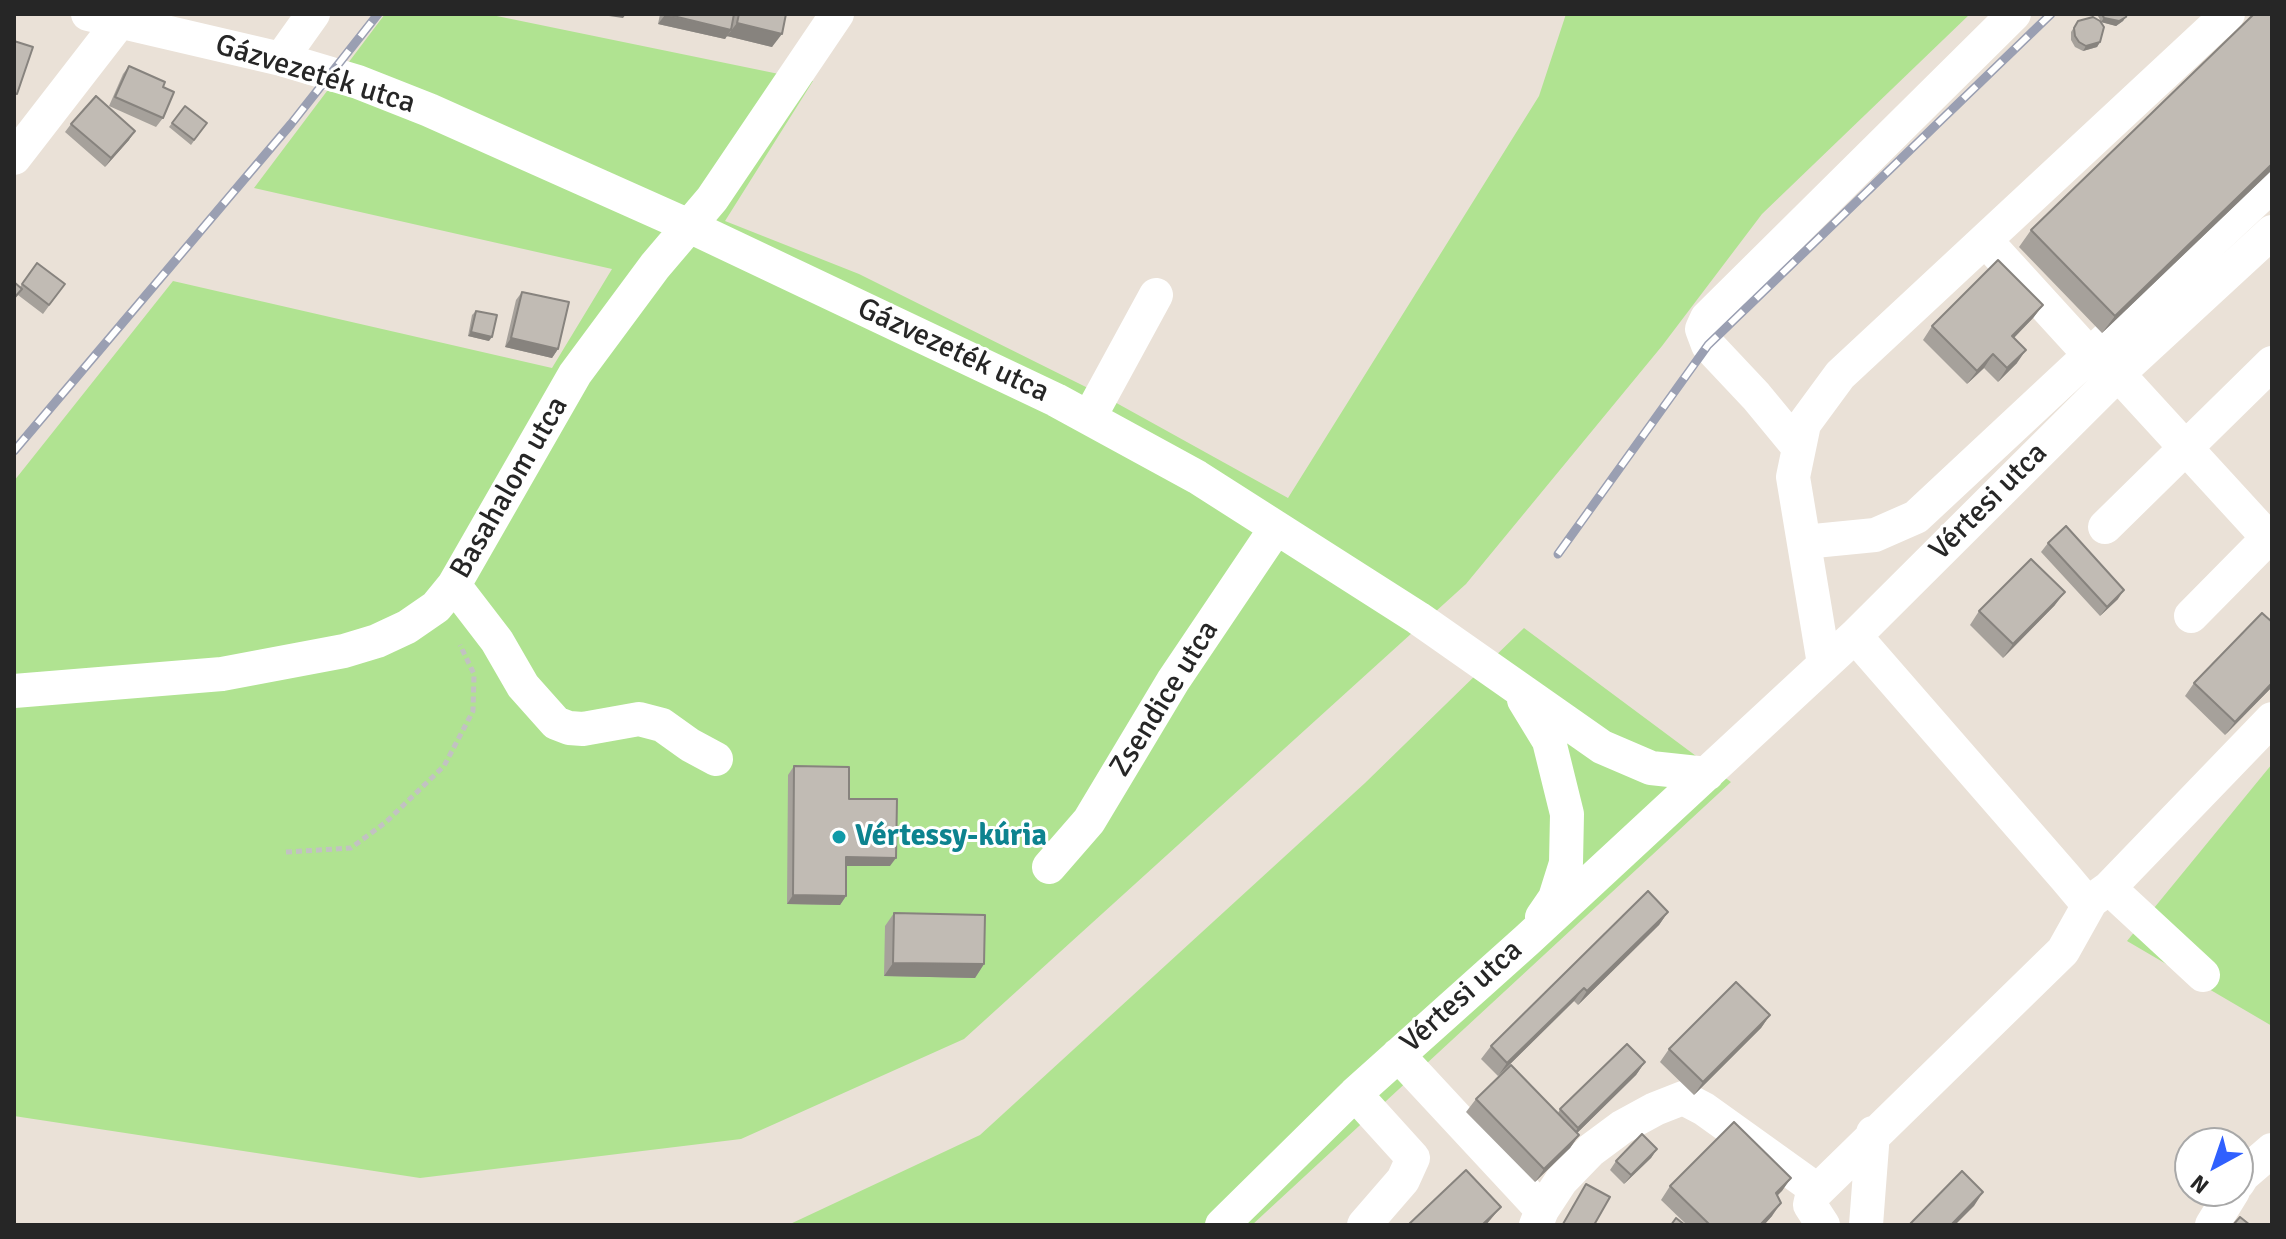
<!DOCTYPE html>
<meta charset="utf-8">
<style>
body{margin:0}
#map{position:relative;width:2286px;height:1239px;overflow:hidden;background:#eae1d7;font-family:Signika,sans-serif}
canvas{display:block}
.frame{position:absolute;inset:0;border:16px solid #262626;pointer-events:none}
.north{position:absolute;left:2174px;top:1127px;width:80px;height:80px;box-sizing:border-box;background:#fff;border:2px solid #a8a8a8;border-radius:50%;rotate:220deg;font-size:22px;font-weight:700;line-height:32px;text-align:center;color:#262626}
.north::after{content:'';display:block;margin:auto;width:28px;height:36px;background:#3060fe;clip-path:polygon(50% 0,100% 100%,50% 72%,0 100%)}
</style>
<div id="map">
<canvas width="2286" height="1239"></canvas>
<div class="frame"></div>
<div class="north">N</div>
</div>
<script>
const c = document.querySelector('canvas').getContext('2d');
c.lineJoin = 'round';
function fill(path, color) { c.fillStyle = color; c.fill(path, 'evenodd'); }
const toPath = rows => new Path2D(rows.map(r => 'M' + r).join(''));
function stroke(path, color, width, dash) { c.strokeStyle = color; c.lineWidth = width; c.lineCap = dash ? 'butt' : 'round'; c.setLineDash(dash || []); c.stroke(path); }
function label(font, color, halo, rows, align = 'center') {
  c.font = font + ' Signika,sans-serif'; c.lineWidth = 6; c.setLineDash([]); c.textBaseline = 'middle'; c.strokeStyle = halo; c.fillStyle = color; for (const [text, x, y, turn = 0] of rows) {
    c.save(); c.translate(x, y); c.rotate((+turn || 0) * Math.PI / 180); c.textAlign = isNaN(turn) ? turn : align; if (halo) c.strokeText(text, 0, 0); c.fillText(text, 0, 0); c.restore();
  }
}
const green = toPath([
 [385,14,487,14,813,81,725,221,859,274,1102,395,1288,498,1539,96,1566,14,1970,14,1762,214,1662,346,1466,584,964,1039,741,1139,420,1178,14,1116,14,481,173,281,552,368,612,269,254,188],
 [1524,628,1731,782,1252,1225,788,1225,980,1135,1365,783],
 [2272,764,2272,1026,2127,941]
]);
const path = toPath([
 [286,852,351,848,386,822,444,766,473,711,474,674,460,645]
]);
const minor = toPath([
 [88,14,281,59,358,82,429,110,689,226,1056,400,1197,477,1418,618,1602,747,1651,768,1707,774],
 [281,59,313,14],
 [14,158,120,21],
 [1986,241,2091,356],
 [2118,374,2272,542],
 [1089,418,1156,295],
 [1799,448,1756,396,1708,345,1702,329,1707,318,2014,14],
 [2105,527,2272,363],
 [1804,542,1875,535,1916,517,2272,185],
 [454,585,497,641,523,686,556,723,569,728,583,729,639,719,662,725,690,745,716,759],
 [2191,616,2268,538],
 [1855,636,2065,877,2081,896,2091,901],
 [1824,664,1793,477,1804,424,1840,375,2228,14],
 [14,691,222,674,344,651,377,641,407,627,436,607,454,585,575,374,655,266,712,199,837,14],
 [1524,700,1549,741,1567,814,1566,863,1555,898,1542,917],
 [1049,867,1089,821,1173,681,1276,528],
 [2109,888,2203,975],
 [1398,1055,1542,1210],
 [1355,1094,1413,1158,1403,1180,1364,1225],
 [2238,1183,2243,1175,2272,1150],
 [1222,1225,1355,1094,1527,940,1855,636,2118,374,2272,232],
 [1536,1225,1542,1210,1561,1181,1591,1150,1622,1127,1655,1109,1683,1098,1704,1109,1817,1190],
 [1823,1225,1810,1205,1812,1196,2063,951,2091,901,2109,888,2272,719],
 [1866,1225,1873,1133],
 [2212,1225,2233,1191]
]);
const rail = toPath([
 [14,451,291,124,378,14],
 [1558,554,1708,345,2051,14]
]);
const wall = toPath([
 [660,14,786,14,772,47,727,36,728,34,725,39,658,24],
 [2097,14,2127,14,2123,21,2116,26,2101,22],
 [2078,21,2100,42,2097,47,2083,51,2075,47,2071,40,2071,32],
 [129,66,163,87,163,118,156,127,109,106,123,74],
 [185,106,207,123,191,145,169,127],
 [71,124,129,140,105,167,65,132],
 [2272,170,2102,333,2019,247,2031,230],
 [37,263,65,284,43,314,18,295,14,300,14,282,20,287],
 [522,292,558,349,552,358,505,347,516,300],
 [2043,305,2033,318,2014,338,2017,363,1998,382,1984,368,1967,384,1923,340,1932,326],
 [476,311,489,341,468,336,472,315],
 [2048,543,2118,599,2100,616,2041,552],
 [2055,605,2003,658,1970,625,1979,611],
 [2194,683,2272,687,2225,735,2185,696],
 [794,766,849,799,890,866,846,866,846,896,840,905,787,904,788,775],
 [1668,912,1659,925,1578,1005,1574,1001,1498,1076,1481,1059,1491,1046],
 [894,913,984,964,975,978,884,976,885,926],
 [1770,1015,1761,1028,1694,1095,1660,1062,1669,1049],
 [1645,1062,1636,1075,1577,1133,1579,1135,1570,1148,1535,1182,1466,1112,1476,1099,1558,1113,1560,1109],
 [1657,1149,1651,1158,1624,1184,1610,1170,1616,1161],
 [1791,1178,1777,1196,1772,1216,1764,1225,1687,1225,1661,1200,1670,1186]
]);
const shadedWall = toPath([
 [603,14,626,14,623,18,602,15],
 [665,15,731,30,725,39,658,24],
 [2126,17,2123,21,2116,26,2101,22,2104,18],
 [737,23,782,34,772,47,727,36],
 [2100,42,2097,47,2083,51,2086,46],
 [135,131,129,140,105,167,111,158],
 [2272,164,2272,170,2102,333,2115,316],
 [2043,305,2033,318,2003,349,2012,336],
 [471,332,492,337,489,341,468,336],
 [511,338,558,349,552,358,505,347],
 [2026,350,2017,363,1998,382,2007,368],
 [1993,354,1984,368,1967,384,1977,371],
 [2124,590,2118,599,2100,616,2107,607],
 [2065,592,2055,605,2003,658,2013,644],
 [2272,683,2272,687,2225,735,2235,722],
 [846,857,896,858,890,866,840,866],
 [793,895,846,896,840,905,787,904],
 [1668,912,1659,925,1578,1005,1587,991],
 [893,963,984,964,975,978,884,976],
 [1584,988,1574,1001,1498,1076,1507,1063],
 [1770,1015,1761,1028,1694,1095,1703,1082],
 [1645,1062,1636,1075,1569,1141,1578,1128],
 [1579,1135,1570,1148,1535,1182,1544,1169],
 [1657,1149,1651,1158,1624,1184,1631,1175],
 [1791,1178,1782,1191,1766,1207,1776,1193],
 [1983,1192,1974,1206,1955,1225,1951,1225],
 [1781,1203,1772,1216,1764,1225,1760,1225],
 [1501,1207,1486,1225,1482,1225]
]);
const building = toPath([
 [665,14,734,14,731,30,665,14],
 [739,14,786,14,782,34,737,23,739,14],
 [2102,14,2127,14,2126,17,2119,21,2104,18,2102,14],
 [2254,14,2272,14,2272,164,2115,316,2031,230,2254,14],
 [2093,17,2100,21,2104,27,2100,42,2086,46,2079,42,2075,36,2074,28,2078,21,2093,17],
 [14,41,33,47,17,94,14,93,14,41],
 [129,66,165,82,163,87,174,92,163,118,115,97,129,66],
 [96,96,135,131,111,158,71,124,96,96],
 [185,106,207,123,194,140,172,123,185,106],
 [1998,260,2043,305,2012,336,2026,350,2007,368,1993,354,1977,371,1932,326,1998,260],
 [37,263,65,284,49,305,22,284,37,263],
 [14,282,22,289,14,298,14,282],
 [522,292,569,302,558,349,511,338,522,292],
 [476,311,497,315,492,337,471,332,476,311],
 [2066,526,2124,590,2107,607,2048,543,2066,526],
 [2031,559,2065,592,2013,644,1979,611,2031,559],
 [2262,613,2272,622,2272,683,2235,722,2194,683,2262,613],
 [794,766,849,767,849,799,897,799,896,858,846,857,846,896,793,895,794,766],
 [1648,891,1668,912,1587,991,1584,988,1507,1063,1491,1046,1648,891],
 [894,913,985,915,984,964,893,963,894,913],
 [1736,982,1770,1015,1703,1082,1669,1049,1736,982],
 [1627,1044,1645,1062,1578,1128,1560,1109,1627,1044],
 [1511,1065,1579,1135,1544,1169,1476,1099,1511,1065],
 [1734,1122,1791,1178,1776,1193,1781,1203,1760,1225,1710,1225,1670,1186,1734,1122],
 [1642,1134,1657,1149,1631,1175,1616,1161,1642,1134],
 [1466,1170,1501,1207,1482,1225,1408,1225,1466,1170],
 [1962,1171,1983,1192,1951,1225,1909,1225,1962,1171],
 [1586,1184,1610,1197,1594,1225,1564,1225,1563,1224,1586,1184],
 [2240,1217,2250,1225,2233,1225,2240,1217],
 [1676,1218,1685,1225,1671,1225,1676,1218]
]);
const markers = [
 [839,837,8,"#0f9aa8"]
];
const streetNames = [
 ["Gázvezeték utca",315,75,17],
 ["Gázvezeték utca",953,351,25],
 ["Basahalom utca",510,488,-60],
 ["Vértesi utca",1989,502,-45],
 ["Zsendice utca",1165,699,-58],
 ["Vértesi utca",1462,997,-42]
];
const cultureNames = [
 ["Vértessy-kúria",855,837]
];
fill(green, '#b0e391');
stroke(path, '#c2c2c2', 5, [6, 4]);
stroke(minor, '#fff', 34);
stroke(rail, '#9a9fb2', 9);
stroke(rail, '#fff', 6, [18]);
fill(wall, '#a6a19b');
fill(shadedWall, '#87837e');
fill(building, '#c1bbb4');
stroke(building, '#87837e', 2);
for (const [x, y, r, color] of markers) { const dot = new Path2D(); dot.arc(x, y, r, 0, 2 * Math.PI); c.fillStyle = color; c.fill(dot); stroke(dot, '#fff', 3); }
label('30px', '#262626', '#fff', streetNames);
label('bold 30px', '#0d838f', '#fff', cultureNames, 'left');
</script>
